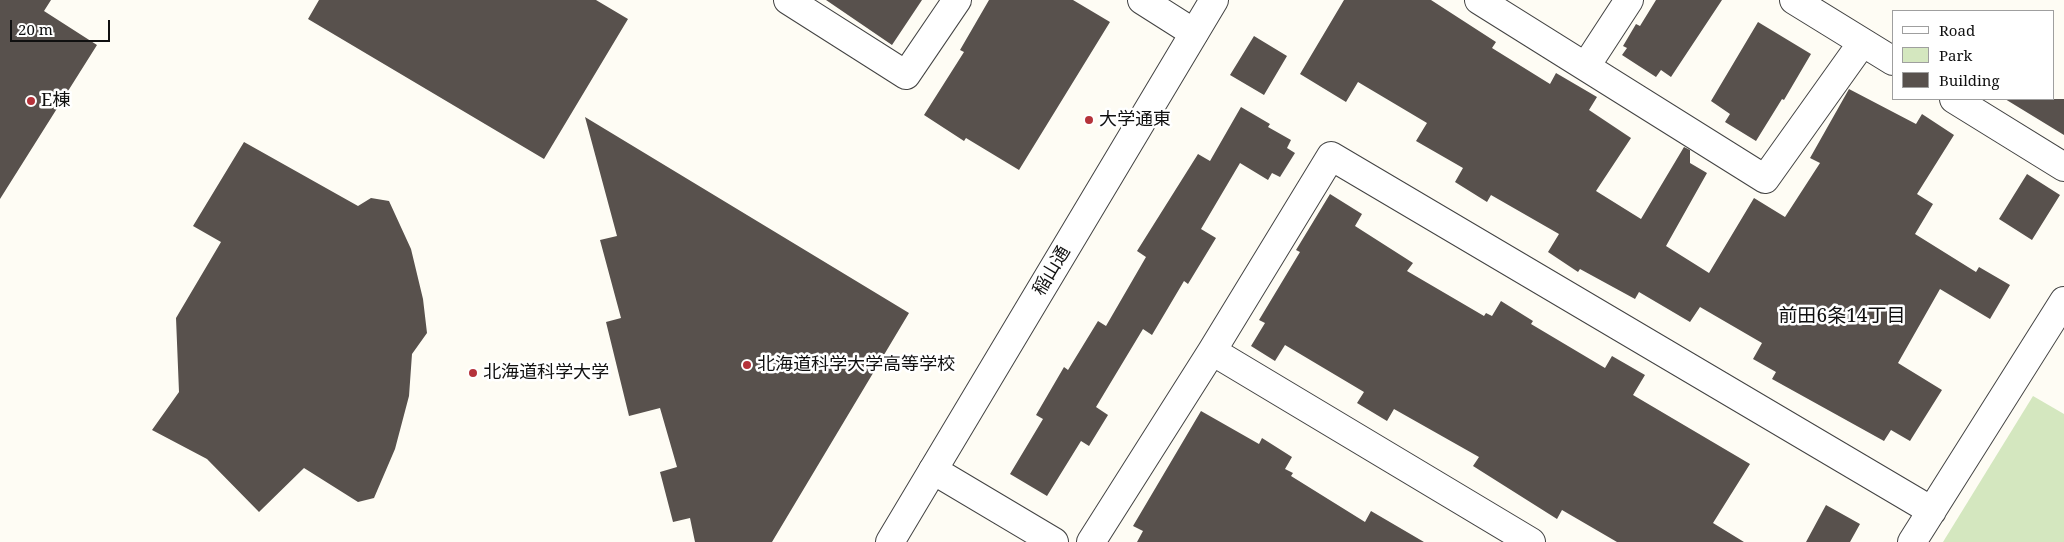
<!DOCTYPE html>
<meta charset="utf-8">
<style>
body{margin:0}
#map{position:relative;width:2064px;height:542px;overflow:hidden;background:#fefcf4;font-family:"Noto Serif",serif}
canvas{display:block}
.legend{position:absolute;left:1892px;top:10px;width:162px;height:90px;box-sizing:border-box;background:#fff;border:1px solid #9f9f9f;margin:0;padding:6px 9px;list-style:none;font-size:15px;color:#101010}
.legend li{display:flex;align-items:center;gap:10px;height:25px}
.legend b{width:25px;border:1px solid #9f9f9f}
.scale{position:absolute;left:10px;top:20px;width:100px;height:22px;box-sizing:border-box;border:2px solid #101010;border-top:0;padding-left:6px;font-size:15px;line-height:18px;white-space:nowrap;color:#101010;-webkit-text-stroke:4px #fff;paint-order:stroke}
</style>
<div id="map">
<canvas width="2064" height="542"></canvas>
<ul class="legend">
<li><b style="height:6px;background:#fff"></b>Road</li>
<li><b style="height:14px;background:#d4e7bf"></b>Park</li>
<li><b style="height:14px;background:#58514d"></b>Building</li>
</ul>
<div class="scale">20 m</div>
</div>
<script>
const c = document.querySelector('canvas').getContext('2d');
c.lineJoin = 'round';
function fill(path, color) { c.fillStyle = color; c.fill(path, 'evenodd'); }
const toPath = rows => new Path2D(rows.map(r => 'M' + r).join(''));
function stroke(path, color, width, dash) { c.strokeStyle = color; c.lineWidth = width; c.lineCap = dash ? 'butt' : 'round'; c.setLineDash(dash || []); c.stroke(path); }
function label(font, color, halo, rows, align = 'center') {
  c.font = font + ' "Noto Serif","Noto Sans JP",serif'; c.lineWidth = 5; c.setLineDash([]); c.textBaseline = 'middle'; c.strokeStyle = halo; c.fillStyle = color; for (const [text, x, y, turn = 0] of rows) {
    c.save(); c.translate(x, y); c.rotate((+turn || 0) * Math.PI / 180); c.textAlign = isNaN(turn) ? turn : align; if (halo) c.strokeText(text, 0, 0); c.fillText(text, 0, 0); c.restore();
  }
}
const green = toPath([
 [2033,396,2064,414,2064,542,1943,542]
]);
const building = toPath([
 [0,0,51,0,44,11,97,45,0,199],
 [319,0,596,0,628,19,544,159,308,19],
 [826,0,922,0,892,45],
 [989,0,1073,0,1110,22,1019,170,966,138,964,141,924,115,964,52,960,50],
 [1344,0,1431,0,1496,42,1492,48,1550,84,1556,73,1597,97,1589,110,1631,138,1596,191,1641,219,1684,147,1690,150,1690,163,1707,173,1666,246,1709,273,1754,198,1785,217,1820,163,1810,158,1849,89,1916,124,1922,114,1954,135,1917,194,1933,204,1915,234,1976,272,1979,267,2010,285,1990,319,1940,289,1898,363,1942,390,1910,441,1891,430,1884,441,1772,379,1776,372,1753,359,1762,343,1700,307,1690,322,1639,292,1635,299,1580,269,1578,272,1548,252,1559,234,1491,195,1487,202,1455,182,1463,168,1416,141,1427,123,1358,82,1346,102,1300,74],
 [1656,0,1722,0,1671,77,1661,70,1656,77,1622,55,1627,48,1623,46,1636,24,1640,26],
 [1758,22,1811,54,1784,100,1782,99,1756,141,1725,122,1730,114,1711,101],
 [1254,36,1287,56,1264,95,1230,75],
 [2005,99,2064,99,2064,135],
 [1241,107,1270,124,1268,127,1291,140,1287,148,1295,153,1280,177,1272,173,1268,180,1240,163,1201,229,1216,238,1188,284,1184,281,1152,335,1143,329,1096,407,1108,415,1089,446,1081,441,1047,496,1010,474,1043,419,1036,415,1064,367,1068,370,1098,321,1106,326,1146,257,1137,251,1198,154,1210,161],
 [585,117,909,313,772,542,695,542,690,518,673,522,660,472,677,467,660,408,629,416,606,322,621,318,600,240,617,236],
 [244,142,358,206,371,198,389,201,411,249,423,299,427,333,412,354,409,396,395,449,374,498,358,502,304,468,259,512,207,459,152,430,179,392,176,318,221,242,193,226],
 [2027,174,2060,195,2032,240,1999,219],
 [1330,194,1362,214,1355,226,1413,263,1407,271,1484,316,1486,313,1492,316,1501,301,1533,321,1531,324,1605,368,1612,356,1645,375,1633,395,1750,464,1713,523,1744,542,1617,542,1562,510,1557,519,1473,466,1479,457,1394,409,1387,421,1357,403,1364,392,1285,345,1275,361,1251,346,1265,323,1259,320,1300,252,1296,250],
 [1201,411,1259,444,1262,438,1292,457,1285,469,1293,473,1291,476,1365,522,1371,511,1424,542,1137,542,1143,531,1133,526],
 [1826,505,1860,524,1850,542,1806,542]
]);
const minor = toPath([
 [788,0,906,75,957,0],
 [1142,0,1194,33],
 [1479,0,1765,179,1862,43],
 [1794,0,1893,61],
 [1586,66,1629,0],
 [1954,99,2064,167],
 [1212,351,1531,542],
 [933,470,1054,542],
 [1091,542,1212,351,1331,156,1932,511],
 [1912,542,2064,301]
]);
const tertiary = toPath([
 [890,542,1214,0]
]);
const markers = [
 [31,101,5,"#b5323a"],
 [1089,120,5,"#b5323a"],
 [747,365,5,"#b5323a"],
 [473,373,5,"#b5323a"]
];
const poiNames = [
 ["E棟",41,101],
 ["大学通東",1099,120],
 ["北海道科学大学高等学校",757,365],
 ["北海道科学大学",483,373]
];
const streetNames = [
 ["稲山通",1052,271,-59]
];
const neighbourhoodNames = [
 ["前田6条14丁目",1842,317]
];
fill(green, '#d4e7bf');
fill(building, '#58514d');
stroke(minor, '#434343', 30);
stroke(tertiary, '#434343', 30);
stroke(minor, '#fff', 28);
stroke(tertiary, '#fff', 28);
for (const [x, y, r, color] of markers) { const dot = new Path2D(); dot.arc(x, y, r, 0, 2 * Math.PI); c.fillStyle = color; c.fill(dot); stroke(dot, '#fff', 2); }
label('18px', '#101010', '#fff', poiNames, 'left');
label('18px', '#101010', '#fff', streetNames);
label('19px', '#101010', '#fff', neighbourhoodNames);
</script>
